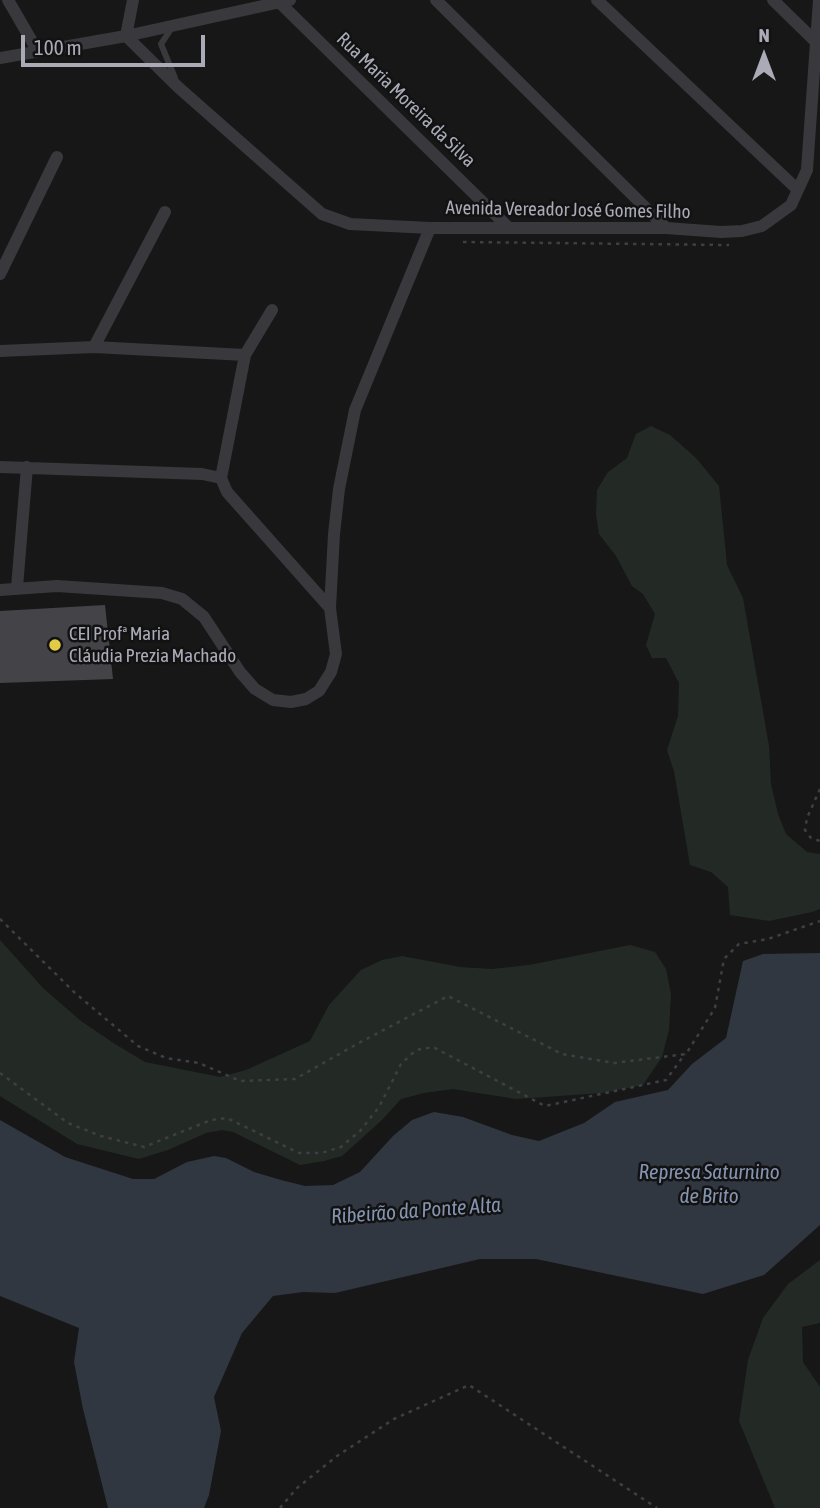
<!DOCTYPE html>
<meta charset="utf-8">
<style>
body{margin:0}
#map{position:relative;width:820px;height:1508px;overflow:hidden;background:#171718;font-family:"Asap Condensed",sans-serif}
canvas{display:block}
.north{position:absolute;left:729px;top:21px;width:70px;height:70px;-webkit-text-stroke:5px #121213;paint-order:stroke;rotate:0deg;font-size:19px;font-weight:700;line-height:28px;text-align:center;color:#aaabb7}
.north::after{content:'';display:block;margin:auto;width:24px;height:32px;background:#aaabb7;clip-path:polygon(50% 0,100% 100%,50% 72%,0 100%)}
.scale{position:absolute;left:21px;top:35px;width:184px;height:32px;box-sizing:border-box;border:4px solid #aaabb7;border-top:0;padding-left:9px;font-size:21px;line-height:24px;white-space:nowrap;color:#aaabb7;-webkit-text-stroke:5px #121213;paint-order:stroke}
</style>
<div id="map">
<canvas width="820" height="1508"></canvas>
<div class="north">N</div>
<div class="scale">100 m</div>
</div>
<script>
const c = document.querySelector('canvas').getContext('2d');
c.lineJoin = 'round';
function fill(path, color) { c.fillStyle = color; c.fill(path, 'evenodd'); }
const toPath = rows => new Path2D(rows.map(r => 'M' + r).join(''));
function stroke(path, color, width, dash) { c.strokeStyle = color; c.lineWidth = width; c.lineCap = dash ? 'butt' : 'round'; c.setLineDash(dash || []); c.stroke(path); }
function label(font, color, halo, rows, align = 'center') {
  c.font = font + ' "Asap Condensed",sans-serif'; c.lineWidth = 5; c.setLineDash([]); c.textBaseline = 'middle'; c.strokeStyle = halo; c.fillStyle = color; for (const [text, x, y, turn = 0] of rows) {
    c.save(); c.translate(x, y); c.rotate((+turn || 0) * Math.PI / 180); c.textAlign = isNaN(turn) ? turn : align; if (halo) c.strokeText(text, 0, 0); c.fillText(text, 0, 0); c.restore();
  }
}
const green = toPath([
 [651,426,670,435,696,458,719,486,727,565,743,598,769,746,771,784,778,814,786,834,807,852,820,854,820,909,812,912,769,921,730,915,728,887,711,872,690,865,674,771,667,750,678,716,679,683,666,658,652,658,646,645,655,614,643,594,632,586,616,556,599,534,596,514,597,490,608,472,627,458,636,434],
 [0,940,43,988,81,1021,115,1044,145,1062,220,1077,246,1070,310,1041,329,1005,361,970,382,960,402,956,460,967,492,969,529,965,630,945,655,952,666,969,671,994,669,1030,662,1057,643,1085,602,1093,516,1099,453,1089,424,1093,401,1099,382,1120,342,1156,324,1161,300,1165,233,1132,222,1130,206,1133,168,1150,139,1159,77,1144,0,1096],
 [820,1260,820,1323,802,1327,803,1362,820,1387,820,1508,775,1508,739,1421,748,1360,763,1318,788,1284]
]);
const water = toPath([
 [820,953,820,1225,764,1275,703,1294,536,1259,480,1259,335,1293,303,1292,273,1296,242,1333,214,1397,221,1431,209,1495,204,1508,108,1508,83,1409,74,1362,79,1328,0,1296,0,1120,65,1157,133,1179,154,1179,187,1162,214,1156,226,1158,254,1172,281,1180,305,1186,333,1185,360,1172,393,1136,412,1120,434,1112,463,1117,512,1135,539,1141,584,1123,615,1102,668,1090,692,1064,726,1038,743,961,763,954]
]);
const building = toPath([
 [105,605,113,679,0,683,0,611]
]);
const path = toPath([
 [463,242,729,245],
 [820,789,807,818,805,830,811,838,820,841],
 [0,919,75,993,138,1046,166,1058,199,1063,240,1081,295,1079,357,1044,448,996,562,1054,614,1063,686,1054,715,1008,724,959,739,944,768,939,820,921],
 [0,1073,68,1123,101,1136,144,1147,211,1120,227,1118,299,1153,321,1153,341,1147,360,1131,379,1107,401,1064,416,1050,433,1047,545,1106,666,1080,685,1054],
 [280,1508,297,1488,337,1456,394,1419,469,1385,657,1508]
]);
const lane = toPath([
 [171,29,161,44,175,78]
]);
const street = toPath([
 [8,0,37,50],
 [133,0,126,36,178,87,322,214,350,224,430,228,666,228,721,232,742,231,762,226,791,205,807,170,819,0],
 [277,0,509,228],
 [436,0,666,228],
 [597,0,798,190],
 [773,0,817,43],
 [0,58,126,36,290,0],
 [0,274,57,157],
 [94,347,165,212],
 [0,351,94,347,245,355],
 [0,467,202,474,221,478,227,492,330,608],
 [221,478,245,355,272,310],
 [17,587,27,467],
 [0,590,57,586,162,593,182,599,204,617,240,672,255,689,273,700,291,702,306,699,319,691,331,672,336,654,330,608,334,534,339,489,355,410,430,228]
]);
const markers = [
 [55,645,7,"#e1cb45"]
];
const streetNames = [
 ["Rua Maria Moreira da Silva",406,100,44],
 ["Avenida Vereador José Gomes Filho",568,210,1]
];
const poiNames = [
 ["CEI Profª Maria",69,634],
 ["Cláudia Prezia Machado",69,656]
];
const waterNames = [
 ["Represa Saturnino",709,1172],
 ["de Brito",709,1196],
 ["Ribeirão da Ponte Alta",416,1211,-4]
];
fill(green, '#232a25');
fill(water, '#313740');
fill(building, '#444448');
stroke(path, '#3e3f44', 2.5, [3.5, 5]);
stroke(lane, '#38383d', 6);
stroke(street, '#38383d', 12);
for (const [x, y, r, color] of markers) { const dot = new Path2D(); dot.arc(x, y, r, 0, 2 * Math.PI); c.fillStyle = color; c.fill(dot); stroke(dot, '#121213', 2.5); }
label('19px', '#aaabb7', '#121213', streetNames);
label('19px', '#aaabb7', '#121213', poiNames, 'left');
label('italic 21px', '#8493af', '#121213', waterNames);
</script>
